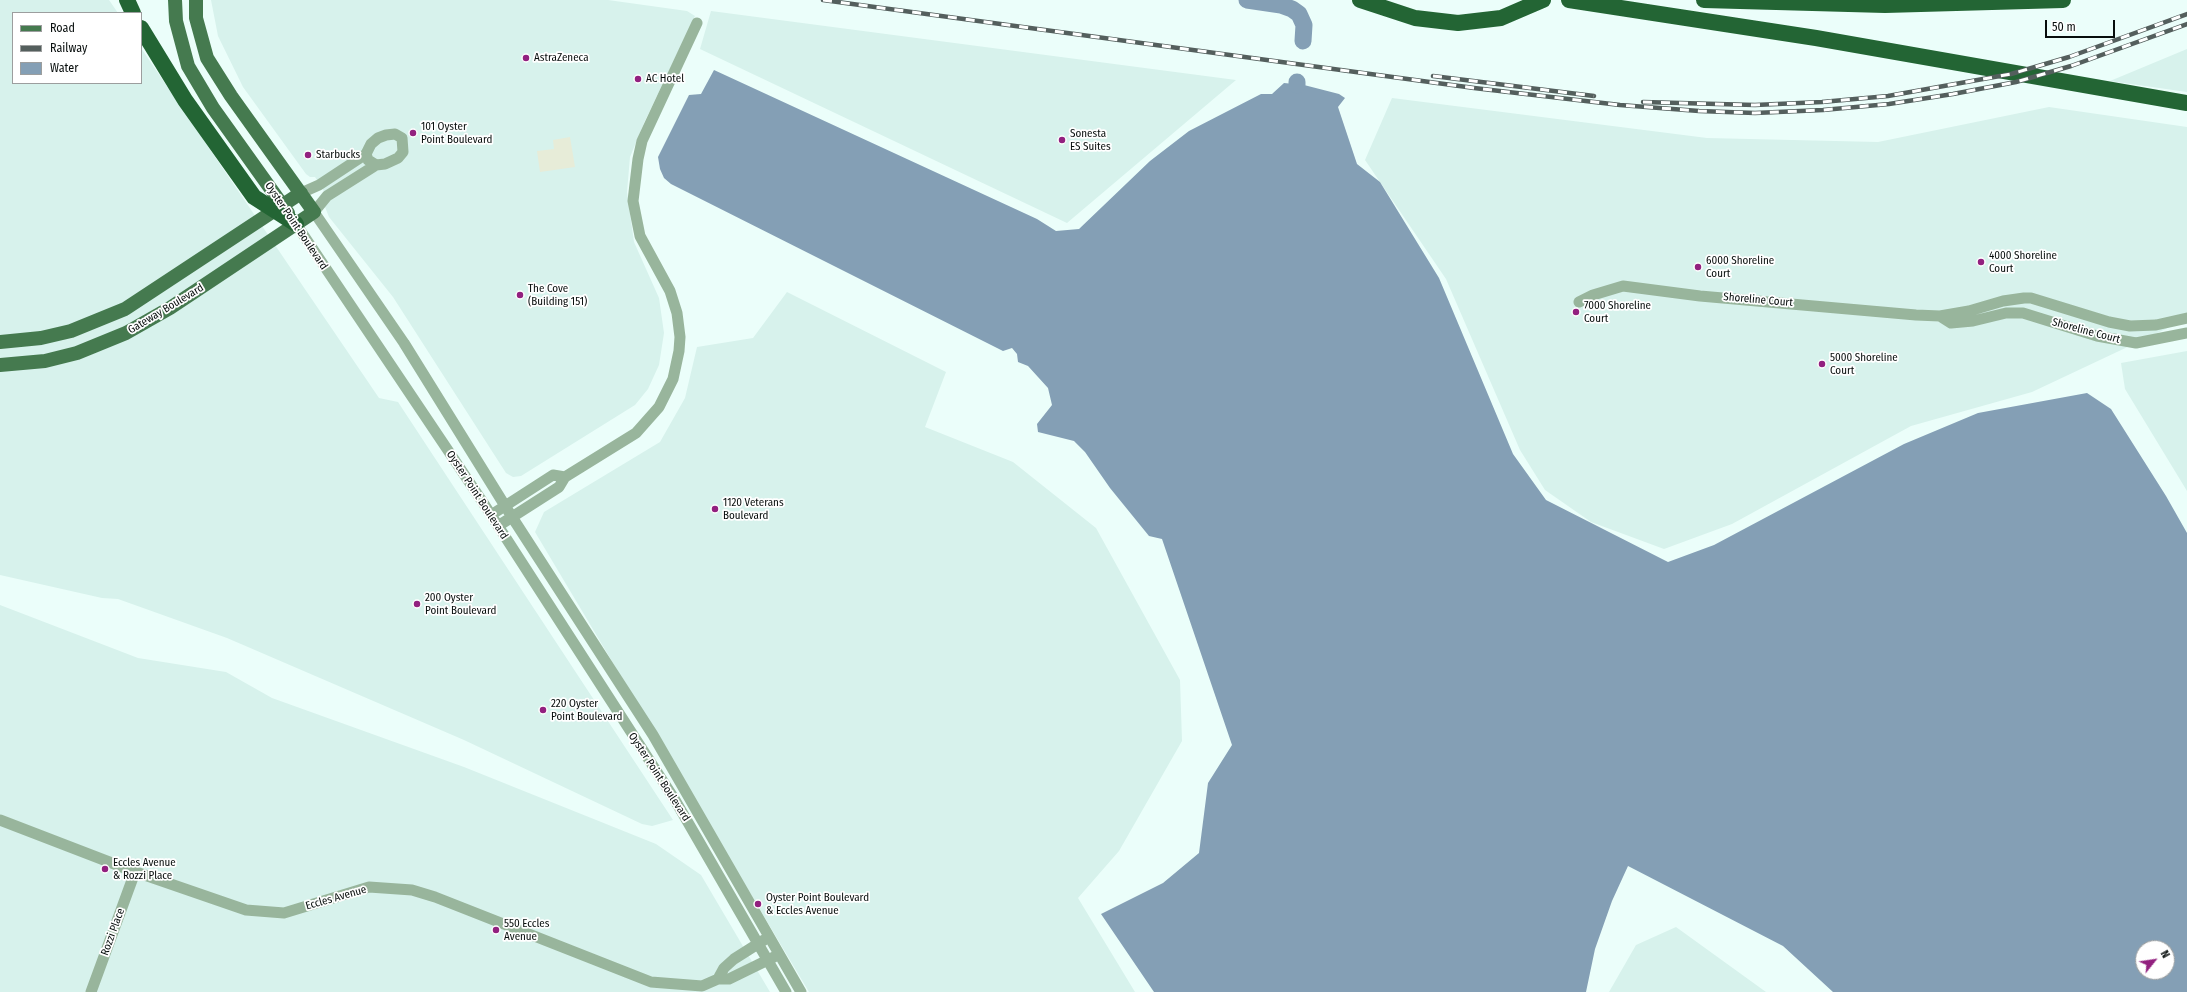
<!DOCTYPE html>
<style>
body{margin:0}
#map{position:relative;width:2187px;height:992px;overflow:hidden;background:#ebfefa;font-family:"Fira Sans Condensed",sans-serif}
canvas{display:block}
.legend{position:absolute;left:12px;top:12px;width:130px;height:72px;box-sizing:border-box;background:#fff;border:1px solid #9c9e9e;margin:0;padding:5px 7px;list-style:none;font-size:12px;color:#070d0c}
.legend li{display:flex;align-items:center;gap:8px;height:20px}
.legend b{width:20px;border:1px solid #9c9e9e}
.north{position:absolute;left:2135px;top:940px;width:40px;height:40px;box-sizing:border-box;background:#fff;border:1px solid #9c9e9e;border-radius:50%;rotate:60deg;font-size:11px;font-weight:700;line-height:16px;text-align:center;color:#070d0c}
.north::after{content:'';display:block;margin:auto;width:14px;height:18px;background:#92207f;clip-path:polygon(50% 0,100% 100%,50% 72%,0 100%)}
.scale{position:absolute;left:2045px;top:20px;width:70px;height:18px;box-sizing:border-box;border:2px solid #070d0c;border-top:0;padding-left:5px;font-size:12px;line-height:14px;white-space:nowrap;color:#070d0c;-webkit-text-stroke:3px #fff;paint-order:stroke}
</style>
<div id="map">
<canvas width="2187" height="992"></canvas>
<ul class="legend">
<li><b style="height:5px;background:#457a4f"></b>Road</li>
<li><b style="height:5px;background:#545f5d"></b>Railway</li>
<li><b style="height:11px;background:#849fb5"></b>Water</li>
</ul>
<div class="north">N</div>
<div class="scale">50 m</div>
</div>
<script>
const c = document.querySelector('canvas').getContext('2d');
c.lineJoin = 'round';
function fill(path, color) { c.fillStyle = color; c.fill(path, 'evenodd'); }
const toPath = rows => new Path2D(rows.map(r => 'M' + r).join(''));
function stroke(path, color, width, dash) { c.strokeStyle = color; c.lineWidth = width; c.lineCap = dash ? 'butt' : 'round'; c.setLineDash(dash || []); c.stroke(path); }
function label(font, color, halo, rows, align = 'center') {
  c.font = font + ' "Fira Sans Condensed",sans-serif'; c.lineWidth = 3.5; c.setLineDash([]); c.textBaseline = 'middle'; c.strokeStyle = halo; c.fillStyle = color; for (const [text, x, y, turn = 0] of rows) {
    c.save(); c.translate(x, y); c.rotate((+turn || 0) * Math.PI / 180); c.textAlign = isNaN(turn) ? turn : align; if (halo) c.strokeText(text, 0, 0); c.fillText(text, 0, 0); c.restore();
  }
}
const built = toPath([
 [0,0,109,0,118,13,13,13,13,83,141,83,141,48,379,398,398,402,673,820,652,826,642,824,464,740,227,638,118,599,102,598,0,575],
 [211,0,608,0,687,11,695,16,644,123,630,157,627,192,634,242,659,298,664,333,659,365,648,389,635,405,521,476,513,477,506,473,393,297,329,217,325,207,327,196,315,177,310,177,306,174,243,87,218,36],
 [711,11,1236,80,1067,223,700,49],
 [2187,49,2187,92,2110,81],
 [1392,98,1707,138,1878,142,2049,107,2187,127,2187,319,2032,392,1911,426,1732,524,1664,549,1591,522,1545,490,1520,450,1446,279,1365,160],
 [787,292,946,372,925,427,1013,462,1096,528,1180,680,1182,741,1119,851,1078,898,1135,992,809,992,535,532,544,512,660,442,685,398,697,347,753,338],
 [2187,351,2187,491,2125,389,2121,363],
 [0,605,138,658,226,672,272,698,464,767,656,844,701,875,770,992,0,992],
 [1676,927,1766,992,1609,992,1636,945]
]);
const green = toPath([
 [570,137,575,167,540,172,537,151,554,149,553,140]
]);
const water = toPath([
 [714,70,1037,219,1056,231,1079,229,1150,161,1189,131,1261,94,1272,94,1284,83,1304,85,1339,94,1345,98,1338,107,1357,164,1380,182,1439,278,1513,454,1546,500,1668,562,1714,545,1904,444,1978,413,2087,393,2111,409,2166,496,2187,533,2187,992,1833,992,1783,946,1628,866,1612,901,1595,949,1586,992,1154,992,1101,914,1163,883,1199,853,1208,783,1232,745,1162,539,1149,536,1110,488,1085,452,1074,441,1038,432,1037,424,1052,405,1048,388,1028,366,1018,362,1017,354,1012,348,1003,351,671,184,664,178,660,169,658,157,689,95,701,94],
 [2143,948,2167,948,2167,972,2143,972]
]);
const river = toPath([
 [1247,0,1281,5,1292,9,1299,14,1304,25,1303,41],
 [1297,85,1297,82]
]);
const minor = toPath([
 [376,165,368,160,366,154,371,144,378,138,386,135,395,134,402,138,403,152,398,158,385,164,376,165,327,196,314,212,404,343,512,517,653,735,801,992],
 [301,193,319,185,366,154],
 [296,224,484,504,675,800,786,992],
 [1579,302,1593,295,1623,286,1700,296,1916,315,1940,316,1969,311,2003,301,2024,298,2031,298,2109,322,2130,326,2156,325,2187,318],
 [1940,316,1951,323,1973,321,2006,313,2023,313,2097,336,2136,343,2187,333],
 [491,515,553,475,565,477],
 [498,526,559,487,565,477,636,433,659,407,673,379,679,351,680,337,677,313,670,291,640,236,633,201,638,159,642,141,697,23],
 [0,820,130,870,246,910,284,913,369,887,412,890,435,897,651,982,702,986,718,979,729,979,774,957],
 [718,979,724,968,734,959,764,940],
 [91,992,135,872]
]);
const major = toPath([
 [175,0,176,21,188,66,213,108,288,213],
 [0,342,41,338,71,331,125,309,301,193],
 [0,365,45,361,77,353,126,333,170,308,314,212,231,96,207,58,196,18,196,0]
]);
const highway = toPath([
 [127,0,133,13],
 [1360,0,1415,18,1458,23,1501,18,1543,0],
 [1569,0,1816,38,2187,103],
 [1704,0,1885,5,2063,0],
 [141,28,185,100,254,197,296,224]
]);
const rail = toPath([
 [823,0,1474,88,1620,105,1699,111,1755,113,1823,110,1889,104,1953,94,2016,82,2071,66,2187,24],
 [1433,76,1594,96],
 [1643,102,1755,105,1822,102,1888,96,2011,74,2069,57,2187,14]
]);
const markers = [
 [526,58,4,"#92207f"],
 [638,79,4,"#92207f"],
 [413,133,4,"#92207f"],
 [1062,140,4,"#92207f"],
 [308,155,4,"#92207f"],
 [1981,262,4,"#92207f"],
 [1698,267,4,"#92207f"],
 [520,295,4,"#92207f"],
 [1576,312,4,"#92207f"],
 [1822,364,4,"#92207f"],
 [715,509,4,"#92207f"],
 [417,604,4,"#92207f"],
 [543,710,4,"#92207f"],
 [105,869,4,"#92207f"],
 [758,904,4,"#92207f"],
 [496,930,4,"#92207f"]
];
const poiNames = [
 ["AstraZeneca",534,58],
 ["AC Hotel",646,79],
 ["101 Oyster",421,127],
 ["Point Boulevard",421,140],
 ["Sonesta",1070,134],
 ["ES Suites",1070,147],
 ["Starbucks",316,155],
 ["4000 Shoreline",1989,256],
 ["Court",1989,269],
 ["6000 Shoreline",1706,261],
 ["Court",1706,274],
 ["The Cove",528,289],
 ["(Building 151)",528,302],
 ["7000 Shoreline",1584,306],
 ["Court",1584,319],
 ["5000 Shoreline",1830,358],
 ["Court",1830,371],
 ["1120 Veterans",723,503],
 ["Boulevard",723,516],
 ["200 Oyster",425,598],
 ["Point Boulevard",425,611],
 ["220 Oyster",551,704],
 ["Point Boulevard",551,717],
 ["Eccles Avenue",113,863],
 ["& Rozzi Place",113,876],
 ["Oyster Point Boulevard",766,898],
 ["& Eccles Avenue",766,911],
 ["550 Eccles",504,924],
 ["Avenue",504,937]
];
const streetNames = [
 ["Oyster Point Boulevard",296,226,56],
 ["Shoreline Court",1758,300,5],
 ["Gateway Boulevard",166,309,-31],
 ["Shoreline Court",2086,331,15],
 ["Oyster Point Boulevard",477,495,57],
 ["Oyster Point Boulevard",659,777,57],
 ["Eccles Avenue",336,898,-16],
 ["Rozzi Place",113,932,-70]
];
fill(built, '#d7f2ec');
fill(green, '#e7ecd8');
fill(water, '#849fb5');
stroke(river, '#849fb5', 17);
stroke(minor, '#98b59c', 11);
stroke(major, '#457a4f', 14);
stroke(highway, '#236534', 16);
stroke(rail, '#545f5d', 4.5);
stroke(rail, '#fff', 3, [9]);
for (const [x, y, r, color] of markers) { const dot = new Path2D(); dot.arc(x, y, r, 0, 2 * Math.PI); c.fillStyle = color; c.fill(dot); stroke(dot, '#fff', 1.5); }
label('11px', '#070d0c', '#fff', poiNames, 'left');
label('11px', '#070d0c', '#fff', streetNames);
</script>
